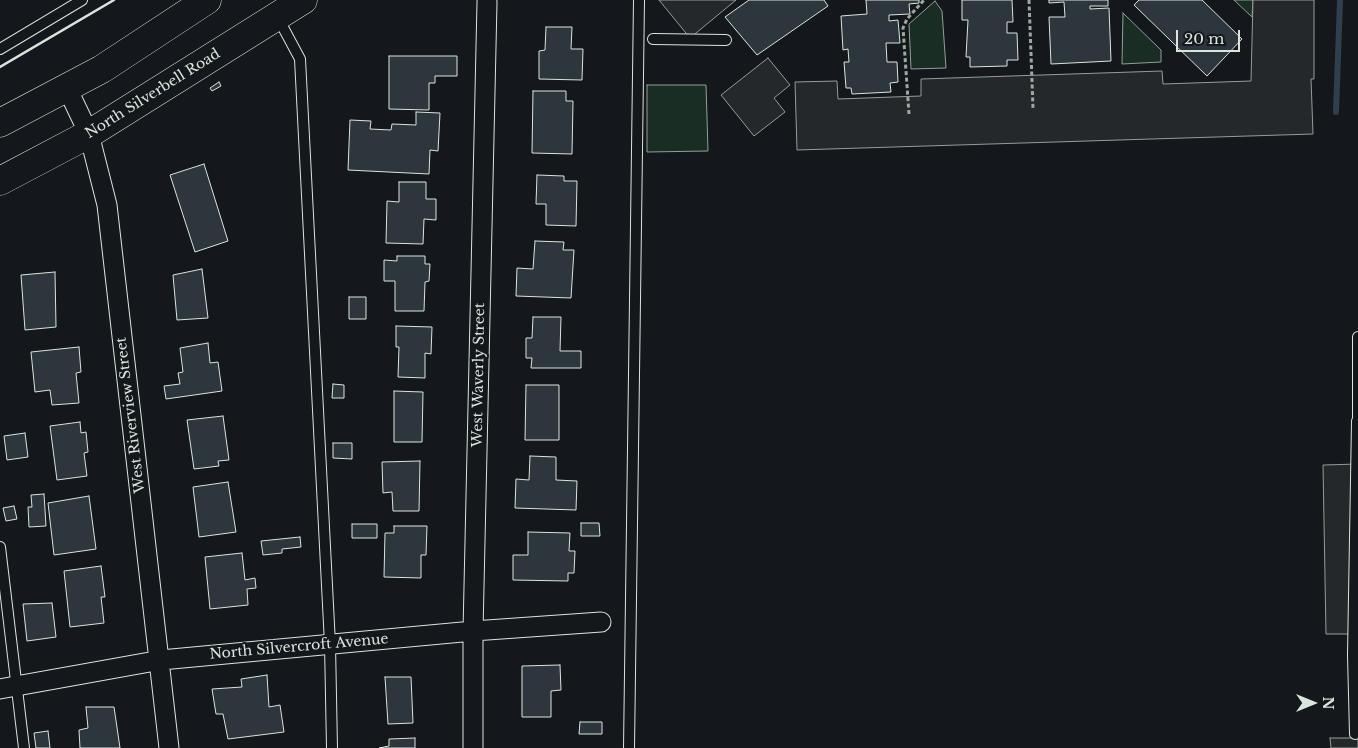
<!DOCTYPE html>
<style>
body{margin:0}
#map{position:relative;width:1358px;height:748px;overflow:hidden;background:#14181c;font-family:"Libre Baskerville",serif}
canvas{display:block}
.north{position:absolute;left:1288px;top:678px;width:50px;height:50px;-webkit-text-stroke:4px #14181c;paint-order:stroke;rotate:90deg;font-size:14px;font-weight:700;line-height:20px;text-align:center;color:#d8e6dc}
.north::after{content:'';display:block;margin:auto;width:18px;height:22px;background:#d8e6dc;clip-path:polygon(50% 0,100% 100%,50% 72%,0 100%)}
.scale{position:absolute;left:1176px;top:30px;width:64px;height:22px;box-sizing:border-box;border:2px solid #d8e6dc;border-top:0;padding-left:6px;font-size:15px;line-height:18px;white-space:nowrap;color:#d8e6dc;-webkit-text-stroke:4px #14181c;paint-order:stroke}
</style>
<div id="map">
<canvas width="1358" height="748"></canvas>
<div class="north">N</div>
<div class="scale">20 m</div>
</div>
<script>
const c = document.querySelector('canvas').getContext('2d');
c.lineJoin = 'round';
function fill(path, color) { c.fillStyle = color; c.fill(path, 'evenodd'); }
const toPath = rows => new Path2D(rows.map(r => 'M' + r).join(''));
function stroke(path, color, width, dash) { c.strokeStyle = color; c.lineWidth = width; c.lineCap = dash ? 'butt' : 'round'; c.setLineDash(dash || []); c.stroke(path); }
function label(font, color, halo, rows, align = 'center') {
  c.font = font + ' "Libre Baskerville",serif'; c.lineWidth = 4; c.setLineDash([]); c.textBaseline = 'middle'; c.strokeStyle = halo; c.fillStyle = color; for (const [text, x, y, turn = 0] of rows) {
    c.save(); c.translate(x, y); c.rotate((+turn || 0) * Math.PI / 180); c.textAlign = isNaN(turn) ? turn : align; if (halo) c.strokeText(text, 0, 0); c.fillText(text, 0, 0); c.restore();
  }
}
const green = toPath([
 [1234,0,1253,0,1252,17,1234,0],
 [935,1,942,11,946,68,911,69,909,24,935,1],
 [1123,13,1161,50,1161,62,1122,64,1123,13],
 [647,85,706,85,708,151,647,152,647,85]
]);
const parking = toPath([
 [659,0,736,0,690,38,659,0],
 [1253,0,1314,0,1314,79,1311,79,1313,134,797,150,795,82,837,81,838,99,921,96,921,79,1162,71,1163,84,1251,81,1253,0],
 [768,58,790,85,774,98,785,112,754,136,721,95,768,58],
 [1358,464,1358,634,1326,634,1323,465,1358,464],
 [1330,738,1358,738,1358,748,1331,748,1330,738]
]);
const stream = toPath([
 [1336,112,1340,0]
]);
const building = toPath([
 [749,0,824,0,828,6,757,55,725,17,749,0],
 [866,0,919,0,919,3,909,4,910,14,889,15,889,21,898,20,900,43,886,43,887,62,897,62,898,82,890,83,891,92,852,94,851,88,846,88,844,62,849,62,848,49,843,50,841,16,867,14,866,0],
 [962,0,1012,0,1013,22,1007,22,1007,33,1017,33,1018,60,1007,60,1007,66,970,67,970,57,966,57,968,20,962,20,962,0],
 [1049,0,1108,0,1108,6,1090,6,1090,9,1109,8,1111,61,1051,64,1049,17,1065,17,1064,2,1049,3,1049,0],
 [1139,0,1202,0,1242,39,1207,76,1134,5,1139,0],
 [546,27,572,27,571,49,583,49,582,80,539,79,539,51,545,50,546,27],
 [389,56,457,56,457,76,435,76,435,83,429,83,429,110,389,109,389,56],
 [219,82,221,86,212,91,210,88,219,82],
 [533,91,566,91,566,101,573,101,572,154,532,153,533,91],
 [416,112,440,113,438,151,430,150,429,174,348,170,350,120,371,121,370,129,391,130,392,124,416,125,416,112],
 [204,164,228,241,195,252,170,175,204,164],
 [537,175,564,176,564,181,577,181,576,226,546,225,546,204,536,204,537,175],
 [399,182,426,182,426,199,436,199,436,220,424,219,423,244,386,243,387,201,399,202,399,182],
 [535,241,564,242,563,250,574,250,571,298,516,296,517,268,533,269,535,241],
 [397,256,425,256,425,264,430,264,429,281,425,282,424,311,395,311,395,281,384,281,384,260,397,261,397,256],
 [202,269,208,318,177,320,173,275,202,269],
 [55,272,56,327,25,330,21,275,55,272],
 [349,297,366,297,366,319,349,319,349,297],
 [533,317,561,317,560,351,581,351,581,368,531,368,532,358,526,358,526,338,532,338,533,317],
 [396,326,432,327,431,354,425,353,425,378,398,377,399,347,396,347,396,326],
 [208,343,210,363,218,362,222,391,166,399,164,386,180,384,178,373,183,372,180,348,208,343],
 [79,347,81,372,76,373,79,403,52,405,50,390,35,392,31,352,79,347],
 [333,384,344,385,344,398,332,398,333,384],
 [526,385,559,385,559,440,525,440,526,385],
 [394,391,423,392,422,442,394,442,394,391],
 [223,416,229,460,218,461,219,466,194,469,187,420,223,416],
 [80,422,81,433,86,432,88,452,84,453,87,476,57,480,50,426,80,422],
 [25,433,28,457,7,460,4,436,25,433],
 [333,443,352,443,352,459,333,458,333,443],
 [530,456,556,457,556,480,577,481,576,510,515,508,516,479,529,480,530,456],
 [420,461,419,511,393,511,392,492,383,493,382,462,420,461],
 [228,482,236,532,199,537,193,487,228,482],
 [44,494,46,526,29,527,28,507,32,507,31,495,44,494],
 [89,496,96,549,54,555,48,503,89,496],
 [14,506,17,519,6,521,3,508,14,506],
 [581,523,599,523,600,536,581,536,581,523],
 [352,524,377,524,377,538,352,538,352,524],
 [394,526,427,526,426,555,421,555,421,578,384,577,385,533,394,533,394,526],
 [528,532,570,533,569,551,575,551,574,573,568,573,568,581,513,580,513,555,528,555,528,532],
 [300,537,301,547,282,549,282,553,263,555,261,541,300,537],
 [242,553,245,580,255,578,256,588,247,589,248,605,210,609,205,557,242,553],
 [101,566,105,597,101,597,104,623,70,627,64,571,101,566],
 [52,603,56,637,27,641,23,604,52,603],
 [560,665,561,690,551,691,551,717,522,717,522,666,560,665],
 [267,675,269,707,280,705,284,732,228,739,223,714,216,714,212,689,242,687,241,679,267,675],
 [385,677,411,677,413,723,388,724,385,677],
 [86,707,114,707,120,748,80,748,79,730,88,728,86,707],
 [580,722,602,722,602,734,579,734,580,722],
 [48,731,50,748,36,748,34,733,48,731],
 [415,738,415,748,379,748,389,746,389,739,415,738]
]);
const path = toPath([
 [1029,0,1033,108],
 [909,114,903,28,907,19,924,0]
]);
const lane = toPath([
 [278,18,300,59,330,644,332,748],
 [653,39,726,40],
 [0,49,82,0],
 [1358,337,1358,421],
 [0,547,24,748],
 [1355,734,1353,655,1357,421],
 [629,748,639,0]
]);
const street = toPath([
 [67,88,89,134,107,205,169,748],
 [0,689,161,660,473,631,601,622],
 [473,748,473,631,487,2]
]);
const secondary = toPath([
 [0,123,102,69,207,0],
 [0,181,89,134,303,0]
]);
const wall = toPath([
 [0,67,114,0]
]);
const streetNames = [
 ["North Silverbell Road",153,94,-32],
 ["West Waverly Street",479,375,-89],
 ["West Riverview Street",131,415,-97],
 ["North Silvercroft Avenue",299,647,-5]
];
fill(green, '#1a2d24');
stroke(green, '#939e99', 1);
fill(parking, '#24282b');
stroke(parking, '#939e99', 1);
stroke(stream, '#2f3f4d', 6);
fill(building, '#2c363c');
stroke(building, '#d8e6dc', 1);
stroke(lane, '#d8e6dc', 12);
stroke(street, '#d8e6dc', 21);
stroke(secondary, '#d8e6dc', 29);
stroke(path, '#9da8a2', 3, [4, 2.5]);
stroke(lane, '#14181c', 10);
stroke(street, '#14181c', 19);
stroke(secondary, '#14181c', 28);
stroke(wall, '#d8e6dc', 2.5);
label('14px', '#d8e6dc', '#14181c', streetNames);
</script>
